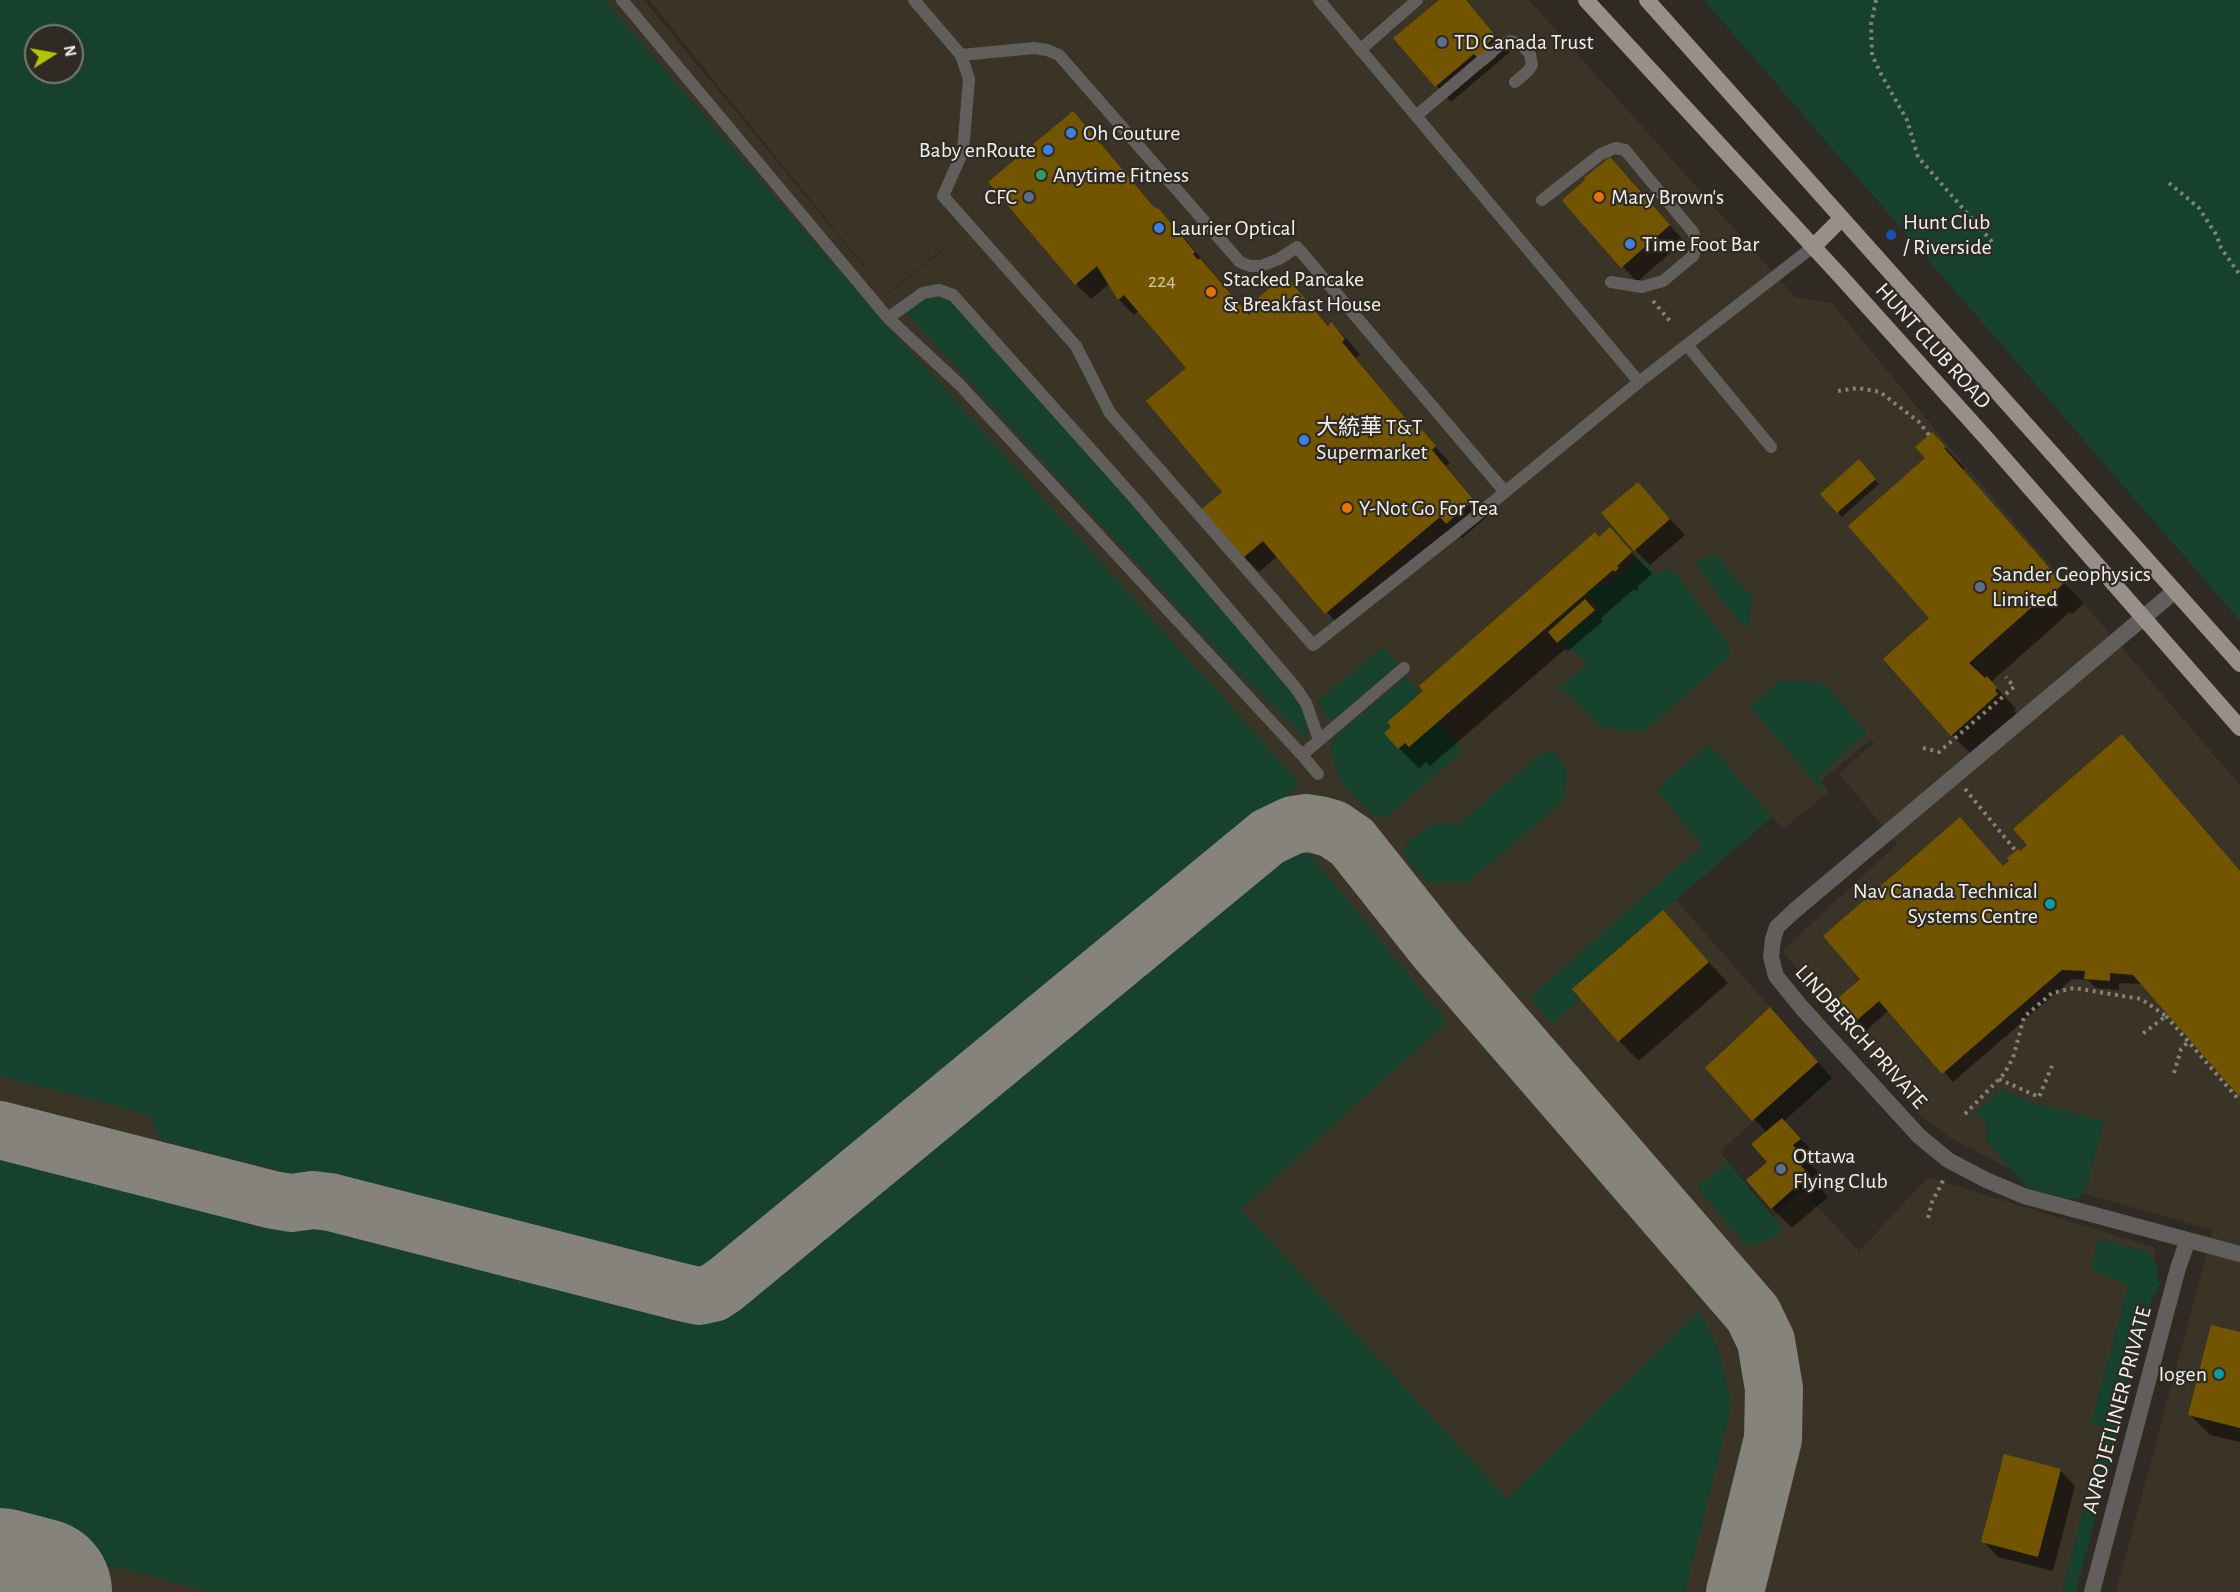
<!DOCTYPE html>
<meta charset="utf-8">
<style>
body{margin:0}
#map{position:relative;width:2240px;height:1592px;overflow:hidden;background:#2f2b24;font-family:"Alegreya Sans",sans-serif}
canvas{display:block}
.north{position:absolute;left:24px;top:24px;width:60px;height:60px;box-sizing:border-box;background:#2f2b24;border:2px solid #7d7a74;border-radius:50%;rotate:79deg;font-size:16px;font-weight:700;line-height:24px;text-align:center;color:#f3f0eb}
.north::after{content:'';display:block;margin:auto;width:21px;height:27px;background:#afc505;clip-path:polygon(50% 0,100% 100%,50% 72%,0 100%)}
</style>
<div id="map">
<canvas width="2240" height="1592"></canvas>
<div class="north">N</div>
</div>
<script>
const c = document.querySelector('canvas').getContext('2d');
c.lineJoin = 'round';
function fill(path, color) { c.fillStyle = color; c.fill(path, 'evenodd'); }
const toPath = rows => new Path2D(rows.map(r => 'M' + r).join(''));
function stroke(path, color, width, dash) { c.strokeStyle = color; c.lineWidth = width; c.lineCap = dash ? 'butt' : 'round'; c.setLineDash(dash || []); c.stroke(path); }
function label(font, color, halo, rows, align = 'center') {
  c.font = font + ' "Alegreya Sans","Noto Sans SC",sans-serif'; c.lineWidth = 4.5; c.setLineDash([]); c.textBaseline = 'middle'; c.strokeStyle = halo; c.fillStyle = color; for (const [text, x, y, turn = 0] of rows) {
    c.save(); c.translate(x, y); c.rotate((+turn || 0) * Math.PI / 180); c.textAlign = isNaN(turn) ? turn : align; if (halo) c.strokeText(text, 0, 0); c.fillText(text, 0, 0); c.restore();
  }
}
const built = toPath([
 [0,0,644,0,887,295,942,251,990,306,941,250,887,294,649,0,1529,0,1795,297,1832,303,1961,461,2240,785,2240,1592,2116,1592,2213,1230,2028,1178,1952,1139,1918,1113,1782,951,1897,844,1839,773,1874,743,1871,739,1821,781,1829,791,1784,829,1772,817,1676,900,1818,1062,1720,1152,1773,1218,1802,1190,1859,1251,1928,1177,2156,1248,2069,1592,0,1592],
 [36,36,72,36,72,72,36,72]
]);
const green = toPath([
 [0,0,604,0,885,323,1301,784,732,1260,709,1270,687,1275,159,1140,150,1115,0,1076],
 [36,36,72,36,72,72,36,72],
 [1704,0,2240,0,2240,621],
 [934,298,955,302,1268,660,1289,687,1304,712,1309,742,1234,668,906,313,923,300],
 [1715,554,1753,598,1748,628,1739,622,1694,562],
 [1641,558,1657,575,1667,569,1674,571,1727,641,1731,655,1644,731,1624,731,1602,727,1567,693,1556,689,1588,665,1562,641,1599,608,1587,594,1600,582,1605,587],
 [1383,647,1398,665,1332,720,1317,702],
 [1406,677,1420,693,1387,722,1391,727,1385,733,1405,743,1438,721,1463,751,1386,817,1374,817,1344,785,1337,774,1332,754,1331,744,1335,737],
 [1785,680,1824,683,1867,733,1818,777,1826,787,1823,791,1750,707,1780,681],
 [1709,744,1772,817,1572,989,1580,999,1552,1024,1531,999,1532,995,1702,846,1656,789],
 [1554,751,1564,765,1567,777,1563,802,1467,883,1427,882,1403,853,1409,841,1432,825,1444,823,1457,826,1540,754],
 [1276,853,1310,854,1447,1022,1241,1209,1507,1499,1699,1311,1718,1348,1732,1403,1685,1592,211,1592,0,1537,0,1147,308,1226,318,1218,711,1318],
 [2003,1089,2037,1104,2104,1121,2087,1186,2081,1196,2075,1199,2065,1198,2028,1188,1986,1141,1987,1124,1975,1112],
 [1728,1162,1783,1230,1771,1238,1757,1244,1749,1245,1743,1242,1697,1188],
 [2105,1240,2145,1251,2151,1256,2158,1267,2157,1281,2161,1283,2152,1300,2076,1592,2062,1592,2104,1428,2091,1424,2128,1286,2091,1269,2098,1241]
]);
const shadow = toPath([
 [1441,0,1466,0,1510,52,1451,102,1395,39],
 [1073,113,1157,210,1174,226,1250,316,1264,305,1285,277,1329,326,1331,324,1347,339,1360,355,1356,358,1419,434,1422,432,1450,463,1446,466,1488,516,1462,538,1456,532,1341,628,1278,556,1259,572,1244,557,1188,368,1139,310,1134,315,1119,300,1109,284,1091,299,1076,284],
 [1610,159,1684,241,1637,282,1565,202],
 [1932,434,1965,468,1963,470,2056,575,2084,603,2072,614,2070,612,1991,682,2016,709,2014,711,2018,715,1972,755,1952,735,1931,618,1927,458],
 [1863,466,1879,484,1842,517,1838,512],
 [1638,484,1685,535,1650,565,1635,550],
 [1610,529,1652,574,1637,587,1639,589,1636,591,1634,589,1601,618,1603,621,1568,651,1565,649,1430,766,1426,762,1419,768,1399,748],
 [2003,867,2240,872,2240,1095,2143,984,2119,983,2119,990,2096,988,2088,980,2072,979,1953,1082,1889,1010,1866,1031,1856,1021],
 [1663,912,1728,983,1639,1061,1619,1041],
 [1785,1025,1832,1078,1784,1121,1820,1160,1812,1166,1818,1172,1812,1178,1828,1197,1792,1228,1772,1208,1767,1133,1707,1068],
 [2240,1334,2240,1442,2210,1435,2189,1414],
 [2060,1470,2075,1486,2053,1571,1998,1557,1983,1541]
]);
const taxiway = toPath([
 [0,1130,273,1200,291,1203,313,1200,330,1202,681,1292,699,1296,713,1293,725,1285,1268,837,1293,825,1307,823,1319,825,1333,829,1352,842,1437,949,1753,1314,1766,1341,1774,1389,1773,1439,1735,1592],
 [0,1575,66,1592]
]);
const runway = toPath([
 [0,1582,38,1592]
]);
const building = toPath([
 [1439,0,1466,0,1496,36,1486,45,1496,57,1485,66,1474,54,1435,87,1393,38],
 [1073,111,1154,207,1159,209,1195,252,1193,254,1198,260,1200,258,1249,315,1261,305,1257,299,1285,275,1328,326,1331,322,1345,339,1342,342,1418,433,1422,430,1436,446,1432,450,1474,500,1446,524,1440,517,1325,614,1263,541,1243,558,1202,509,1222,492,1146,401,1186,368,1124,295,1118,300,1097,266,1075,285,988,182],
 [1610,157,1670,225,1621,268,1563,202,1563,199,1585,180,1584,178],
 [1932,432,1946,447,1944,448,2055,574,2057,572,2065,582,2051,595,2049,592,1969,663,1985,678,1987,676,1997,688,1995,690,1998,694,1951,736,1883,659,1929,618,1848,526,1925,458,1915,447],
 [1859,459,1876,479,1837,513,1820,494],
 [1638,482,1670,519,1634,551,1601,513],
 [1610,527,1632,552,1617,566,1619,568,1614,572,1613,570,1409,747,1405,743,1398,749,1384,733,1391,727,1387,722,1423,691,1419,686,1595,532,1599,537],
 [1585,599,1595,610,1557,643,1548,632],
 [2122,734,2240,871,2240,1097,2133,975,2110,973,2110,981,2084,979,2085,971,2062,970,1942,1074,1879,1001,1855,1022,1836,1000,1860,979,1823,936,1960,817,2003,866,2009,861,2007,858,2018,849,2020,851,2027,845,2013,829],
 [1663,910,1709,962,1618,1042,1572,989],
 [1770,1007,1818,1062,1752,1121,1705,1068],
 [1782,1118,1801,1139,1793,1145,1798,1151,1793,1156,1809,1175,1771,1209,1746,1180,1767,1162,1751,1144],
 [2211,1325,2240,1332,2240,1428,2188,1415],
 [2004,1454,2061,1469,2038,1557,1981,1542]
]);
const path = toPath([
 [1876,0,1871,24,1872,55,1882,76,1907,120,1918,157,1994,244],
 [2169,183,2199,208,2217,236,2221,248,2240,275],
 [1653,301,1670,321],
 [1838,391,1858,388,1880,392,1919,422,1929,435],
 [1923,748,1939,752,2014,687,2006,677],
 [1965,789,2016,851],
 [2166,1016,2240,1101],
 [2174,1073,2181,1049,2188,1042],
 [1999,1079,2039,1097,2052,1066],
 [1965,1114,2004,1074,2013,1058,2024,1017,2052,993,2074,988,2141,999,2166,1016,2141,1035],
 [1928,1218,1932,1202,1945,1177]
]);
const service = toPath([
 [622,0,888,318,960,385,1302,755,1404,668],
 [914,0,961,55,1034,48,1047,50,1059,55,1240,262,1250,266,1261,266,1279,259,1297,247,1505,492],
 [1319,0,1639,382],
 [1360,50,1417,0],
 [961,55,969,79,963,151,943,196,1076,346,1110,413,1313,645,1471,520,1639,382,1814,246],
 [1416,116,1500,45,1510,41,1521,44,1530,54,1532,65,1528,71,1515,82],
 [1542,200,1601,154,1615,148,1625,150,1693,232,1697,245,1693,256,1663,281,1642,287,1611,282],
 [888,318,923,293,939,290,953,295,1136,500,1295,687,1306,703,1319,740],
 [1687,345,1771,447],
 [1302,755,1318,774]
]);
const minor = toPath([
 [2175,591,1794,911,1777,927,1773,939,1771,957,1776,976,1802,1008,1919,1136,1948,1160,1986,1180,2024,1196,2240,1254],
 [2092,1592,2178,1268,2188,1240]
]);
const primary = toPath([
 [1586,0,1843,279,1987,439,2240,728],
 [1647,0,2240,664],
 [1814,246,1841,219]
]);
const markers = [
 [1442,42,6,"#5c6f8a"],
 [1071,133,6,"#3f7fe0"],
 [1048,150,6,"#3f7fe0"],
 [1041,175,6,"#2e9e5b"],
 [1029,197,6,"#5c6f8a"],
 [1599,197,6,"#e8710a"],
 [1159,228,6,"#3f7fe0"],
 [1891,235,6,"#1a4fb4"],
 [1630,244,6,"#3f7fe0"],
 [1211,292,6,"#e8710a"],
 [1304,440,6,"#3f7fe0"],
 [1347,508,6,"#e8710a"],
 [1980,587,6,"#5c6f8a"],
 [2050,904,6,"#0f9aa8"],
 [1781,1169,6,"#5c6f8a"],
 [2219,1374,6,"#0f9aa8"]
];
const numberNames = [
 ["224",1162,281]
];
const poiNames = [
 ["TD Canada Trust",1454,42],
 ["Oh Couture",1083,133],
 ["Baby enRoute",1036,150,"right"],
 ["Anytime Fitness",1053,175],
 ["CFC",1017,197,"right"],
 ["Mary Brown's",1611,197],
 ["Hunt Club",1903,222],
 ["/ Riverside",1903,247],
 ["Laurier Optical",1171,228],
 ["Time Foot Bar",1642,244],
 ["Stacked Pancake",1223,279],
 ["& Breakfast House",1223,304],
 ["大統華 T&T",1316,427],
 ["Supermarket",1316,452],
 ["Y-Not Go For Tea",1359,508],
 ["Sander Geophysics",1992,574],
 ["Limited",1992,599],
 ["Nav Canada Technical",2038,891,"right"],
 ["Systems Centre",2038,916,"right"],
 ["Ottawa",1793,1156],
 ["Flying Club",1793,1181],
 ["Iogen",2207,1374,"right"]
];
const streetNames = [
 ["HUNT CLUB ROAD",1933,346,48],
 ["LINDBERGH PRIVATE",1861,1037,48],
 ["AVRO JETLINER PRIVATE",2117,1410,-75]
];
fill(built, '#3a3426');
fill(green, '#16412c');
fill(shadow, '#0007');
stroke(taxiway, '#86837c', 58);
stroke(runway, '#86837c', 148);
fill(building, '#735500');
stroke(path, '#84817a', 4, [3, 4.5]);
stroke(service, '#625e5b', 12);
stroke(minor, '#625e5b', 16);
stroke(primary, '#978f89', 16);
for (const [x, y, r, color] of markers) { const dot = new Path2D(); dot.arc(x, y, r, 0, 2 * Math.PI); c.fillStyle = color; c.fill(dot); stroke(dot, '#2f2b24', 2); }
label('20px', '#d3c9b0', null, numberNames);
label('22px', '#f3f0eb', '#2f2b24', poiNames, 'left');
label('22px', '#f3f0eb', '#2f2b24', streetNames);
</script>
